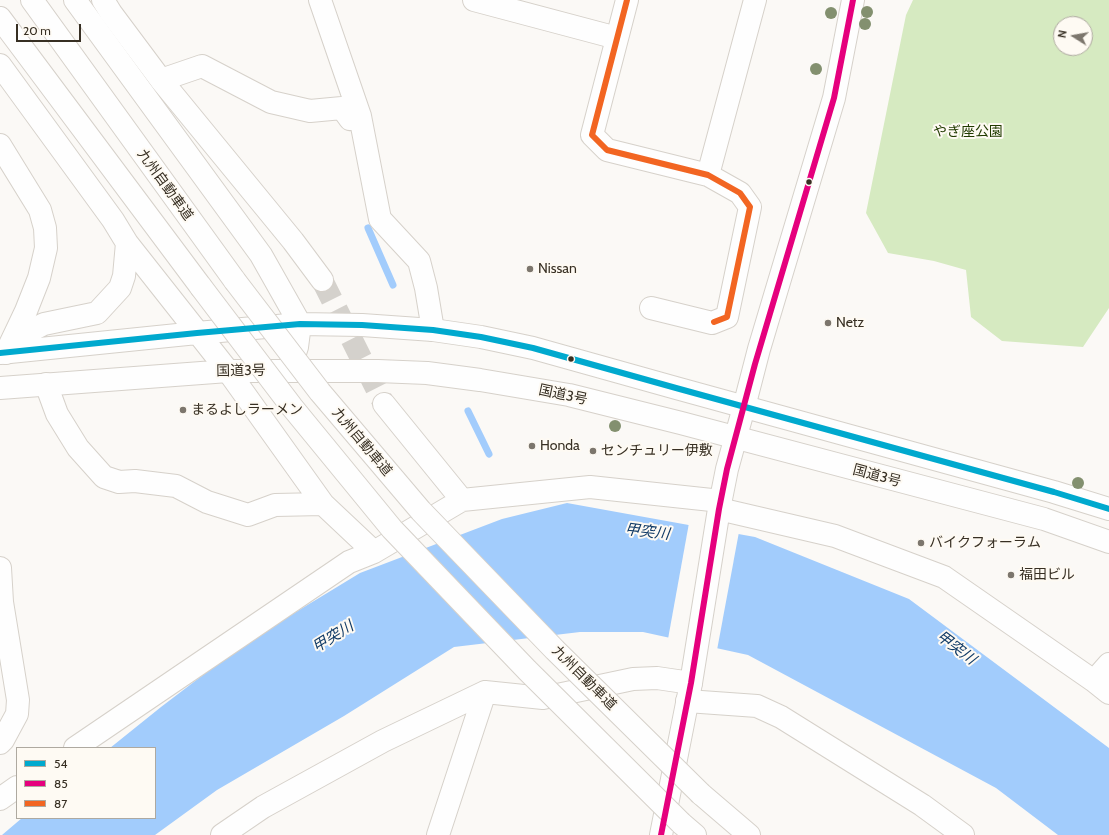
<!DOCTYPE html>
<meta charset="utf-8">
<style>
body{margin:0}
#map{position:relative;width:1109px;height:835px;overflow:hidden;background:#fbf9f6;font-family:Cabin,sans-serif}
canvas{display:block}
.legend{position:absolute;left:16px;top:747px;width:140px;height:72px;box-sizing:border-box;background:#fefaf3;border:1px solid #aea9a0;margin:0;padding:5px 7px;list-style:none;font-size:12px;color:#372f23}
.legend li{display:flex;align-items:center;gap:8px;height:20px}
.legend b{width:20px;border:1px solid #aea9a0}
.north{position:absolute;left:1053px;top:16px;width:40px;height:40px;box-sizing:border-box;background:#fefaf3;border:1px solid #aea9a0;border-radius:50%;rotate:281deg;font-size:11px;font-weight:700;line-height:16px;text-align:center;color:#372f23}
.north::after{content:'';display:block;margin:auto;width:14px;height:18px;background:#7c766d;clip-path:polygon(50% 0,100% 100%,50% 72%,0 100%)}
.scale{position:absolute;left:16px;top:24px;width:65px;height:18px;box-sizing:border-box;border:2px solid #372f23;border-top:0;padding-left:5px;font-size:12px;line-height:14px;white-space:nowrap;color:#372f23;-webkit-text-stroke:3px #fefaf3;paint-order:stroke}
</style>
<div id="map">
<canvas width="1109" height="835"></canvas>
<ul class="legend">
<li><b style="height:5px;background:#00a9ce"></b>54</li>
<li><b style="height:5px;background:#e5007d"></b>85</li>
<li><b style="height:5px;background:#f26522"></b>87</li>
</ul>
<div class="north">N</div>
<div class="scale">20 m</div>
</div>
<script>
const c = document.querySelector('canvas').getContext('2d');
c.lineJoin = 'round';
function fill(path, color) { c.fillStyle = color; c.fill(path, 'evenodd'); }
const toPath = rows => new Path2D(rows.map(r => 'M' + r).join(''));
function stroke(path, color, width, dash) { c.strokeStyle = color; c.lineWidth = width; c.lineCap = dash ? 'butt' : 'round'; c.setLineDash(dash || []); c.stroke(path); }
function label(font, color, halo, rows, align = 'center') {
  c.font = font + ' Cabin,"Noto Sans JP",sans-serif'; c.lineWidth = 4; c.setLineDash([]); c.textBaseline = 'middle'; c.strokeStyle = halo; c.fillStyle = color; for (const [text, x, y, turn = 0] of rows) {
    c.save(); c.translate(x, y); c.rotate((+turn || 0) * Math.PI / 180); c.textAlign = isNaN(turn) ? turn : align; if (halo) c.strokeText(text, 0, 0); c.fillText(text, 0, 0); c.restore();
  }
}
const green = toPath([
 [913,0,1109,0,1109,308,1083,347,1002,341,971,317,966,270,934,261,888,253,866,213,906,15],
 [1061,24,1085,24,1085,48,1061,48]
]);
const water = toPath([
 [567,503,755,537,909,599,1109,748,1109,835,1058,835,996,788,748,655,643,632,580,632,454,647,344,716,217,790,155,835,2,835,22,818,155,818,155,748,110,748,161,707,245,643,360,573,502,519]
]);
const pier = toPath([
 [689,523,739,532,717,650,668,639]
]);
const stream = toPath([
 [368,228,393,285],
 [468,411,489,454]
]);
const minorTunnel = toPath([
 [322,280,384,404]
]);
const minor = toPath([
 [103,0,111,13,161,80,202,66,271,102,310,111,342,108,350,119,360,116],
 [320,0,360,116,380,219,419,261,426,288,433,330],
 [474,0,617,38],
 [627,0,592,135,607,150,708,175,740,193,750,207,727,317,712,323,651,308],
 [161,80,293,241,322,280],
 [0,145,40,210,45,228,46,248,39,278,26,311,6,353],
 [708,175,755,0],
 [228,371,323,504],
 [46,384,57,414,78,448,104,477,119,482,135,481,176,486,207,502,248,515,275,505,323,504,374,552],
 [384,404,462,500],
 [744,407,759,349,834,98,853,0],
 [719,509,835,536,944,577,1094,681,1109,693],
 [0,568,2,602,18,700,17,714,3,740,0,743],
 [1094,681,1109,664],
 [687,701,757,706,781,717,922,805,963,835],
 [75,748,349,562,374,552,462,500,590,487,721,501],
 [0,799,17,787],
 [222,835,263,807,383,741,485,692,543,698,633,679,657,678,691,683],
 [438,835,485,692]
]);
const major = toPath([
 [661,835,691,683,719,509,727,469,744,407]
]);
const highway = toPath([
 [32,0,235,281],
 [75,0,261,255,300,324,297,347,289,371],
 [0,18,201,287],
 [0,65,113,220,127,243,228,371],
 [0,353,197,333,300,324,362,325,433,330,481,337,533,348,676,388,1054,492,1109,509],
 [6,353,34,329,44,324,97,313,120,288,124,276,127,243],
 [0,388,228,371,378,371,427,373,480,380,569,395,681,423,1044,519,1109,542],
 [701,794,749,835],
 [681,823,695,835]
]);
const highwayBridge = toPath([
 [235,281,320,392,421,511,555,650,701,794],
 [201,287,292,407,392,529,527,670,681,823]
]);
const bus1 = toPath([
 [0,353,197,333,300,324,362,325,433,330,481,337,533,348,676,388,1054,492,1109,509]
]);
const bus2 = toPath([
 [661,835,691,683,719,509,727,469,755,364,834,98,853,0]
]);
const bus3 = toPath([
 [627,0,592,135,607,150,708,175,740,193,750,207,727,317,714,322]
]);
const trees = [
 [867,12],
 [831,13],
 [865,24],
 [816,69],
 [615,426],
 [1078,483]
];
const markers = [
 [809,182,3.5,"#372f23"],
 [530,269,4,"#7c766d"],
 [828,323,4,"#7c766d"],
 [571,359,3.5,"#372f23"],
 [183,410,4,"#7c766d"],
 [532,446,4,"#7c766d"],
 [593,451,4,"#7c766d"],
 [921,543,4,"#7c766d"],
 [1011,575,4,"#7c766d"]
];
const parkNames = [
 ["やぎ座公園",968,132]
];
const streetNames = [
 ["九州自動車道",165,185,54],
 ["国道3号",241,371,-1],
 ["国道3号",563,395,12],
 ["九州自動車道",362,442,50],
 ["国道3号",877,476,15],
 ["九州自動車道",584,678,45]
];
const poiNames = [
 ["Nissan",538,269],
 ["Netz",836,323],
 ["まるよしラーメン",191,410],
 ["Honda",540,446],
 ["センチュリー伊敷",601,451],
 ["バイクフォーラム",929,543],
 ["福田ビル",1019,575]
];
const waterNames = [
 ["甲突川",647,532,7],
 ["甲突川",333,637,-32],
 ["甲突川",956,648,37]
];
fill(green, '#d6eac1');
fill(water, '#a2ccfc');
fill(pier, '#fbf9f6');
stroke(stream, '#a2ccfc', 7);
stroke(minorTunnel, '#d4d1cc', 22, [22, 11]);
stroke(minor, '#d6d1ca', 24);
stroke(major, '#d6d1ca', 24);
stroke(highway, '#d6d1ca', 24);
stroke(minor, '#fefefe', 22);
stroke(major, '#fefefe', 22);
stroke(highway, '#fefefe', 22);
stroke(highwayBridge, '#d6d1ca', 24, []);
stroke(highwayBridge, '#fefefe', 22);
stroke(bus1, '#00a9ce', 6);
stroke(bus2, '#e5007d', 6);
stroke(bus3, '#f26522', 6);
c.fillStyle = '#83906f';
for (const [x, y] of trees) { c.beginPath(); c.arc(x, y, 6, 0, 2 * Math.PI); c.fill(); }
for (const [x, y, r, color] of markers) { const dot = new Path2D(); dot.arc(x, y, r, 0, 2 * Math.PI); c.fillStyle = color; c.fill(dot); stroke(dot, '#fefaf3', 1.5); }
label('14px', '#213b00', '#fefaf3', parkNames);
label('14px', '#372f23', '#fefaf3', streetNames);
label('14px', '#372f23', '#fefaf3', poiNames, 'left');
label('italic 15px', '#113b67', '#fefaf3', waterNames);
</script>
